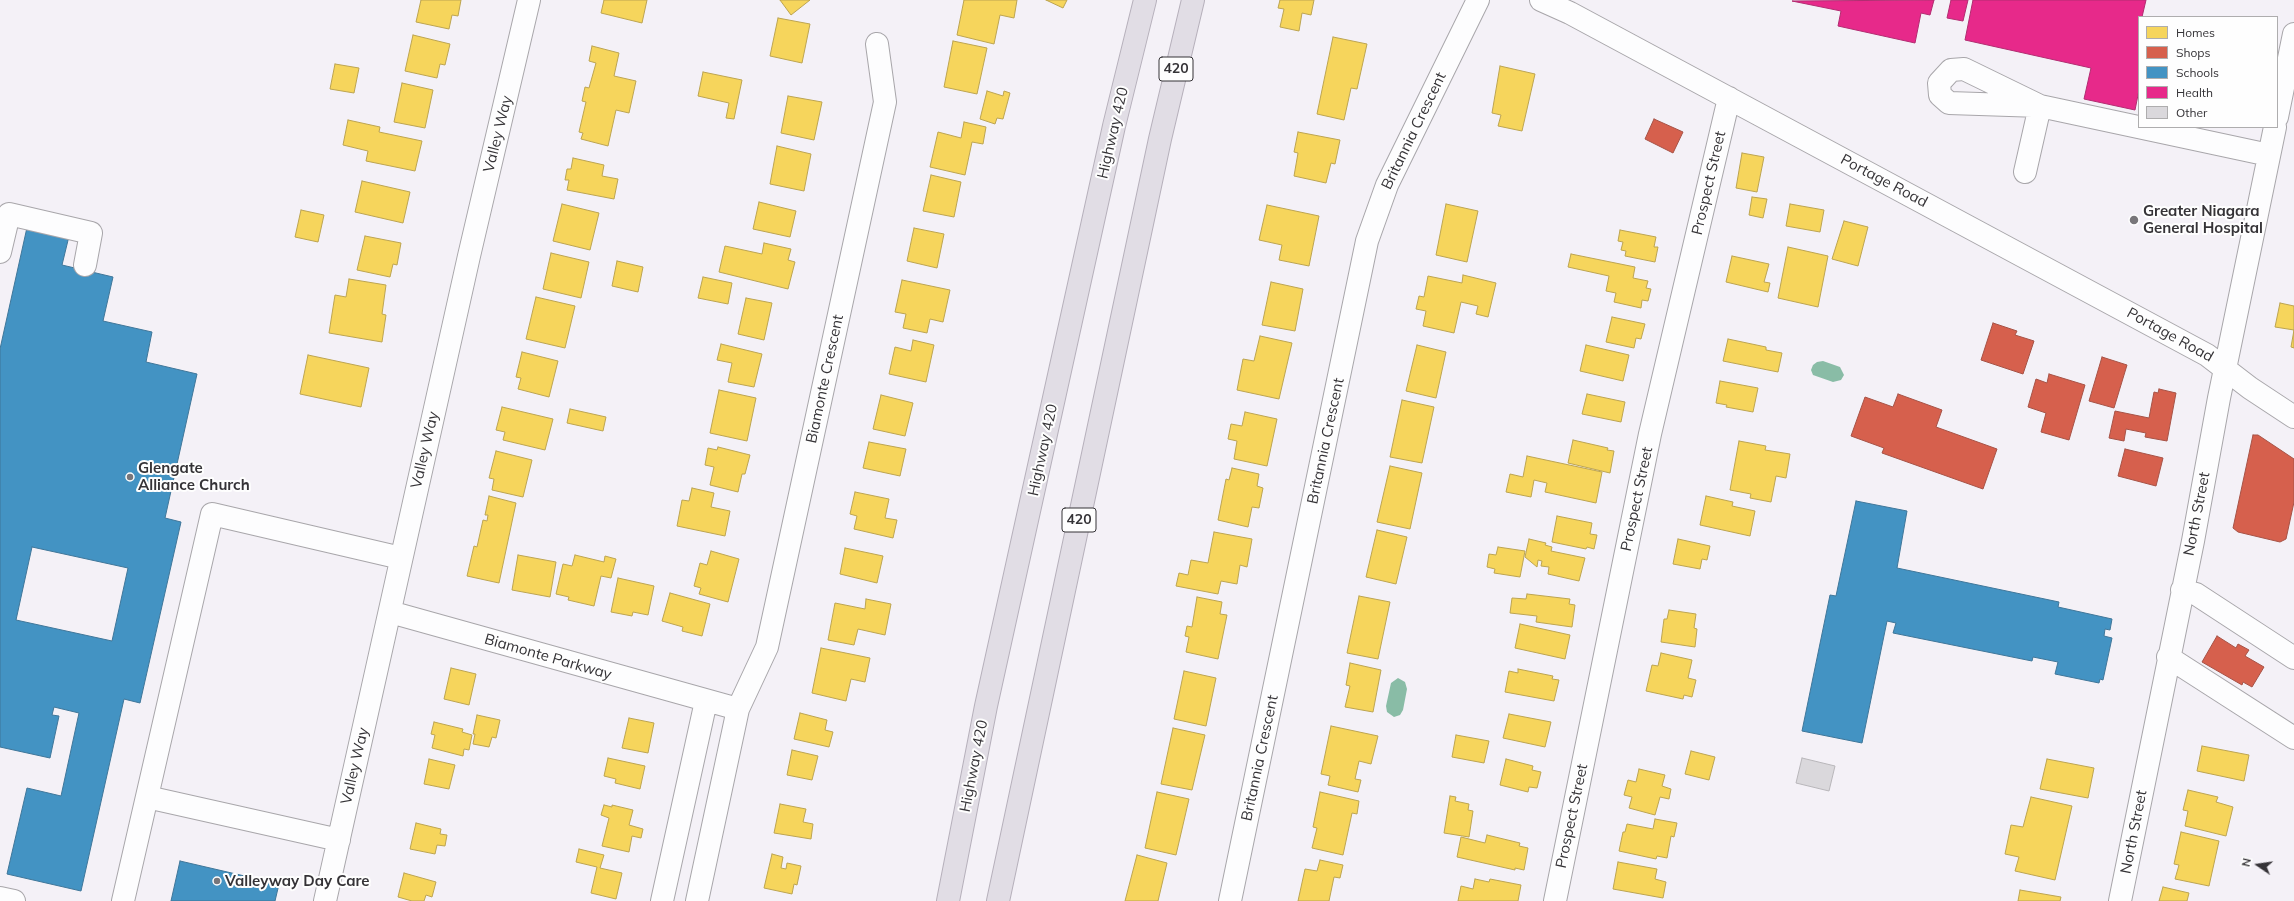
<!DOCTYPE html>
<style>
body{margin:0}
#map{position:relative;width:2294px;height:901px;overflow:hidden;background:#f4f1f7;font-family:Mulish,sans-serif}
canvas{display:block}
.legend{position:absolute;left:2138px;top:16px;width:140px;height:112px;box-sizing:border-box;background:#fefefe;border:1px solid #aeadae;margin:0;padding:5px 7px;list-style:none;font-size:12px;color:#353337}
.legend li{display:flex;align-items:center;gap:8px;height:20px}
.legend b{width:20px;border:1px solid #aeadae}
.north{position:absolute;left:2238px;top:845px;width:40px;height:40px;-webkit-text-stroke:3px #fefefe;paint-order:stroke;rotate:283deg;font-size:11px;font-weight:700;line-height:16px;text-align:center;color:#353337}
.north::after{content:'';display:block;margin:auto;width:14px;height:18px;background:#353337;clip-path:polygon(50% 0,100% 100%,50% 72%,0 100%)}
</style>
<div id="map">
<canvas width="2294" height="901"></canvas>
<ul class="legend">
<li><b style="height:11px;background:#f6d55c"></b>Homes</li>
<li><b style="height:11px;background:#d6604d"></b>Shops</li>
<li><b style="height:11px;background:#4393c3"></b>Schools</li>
<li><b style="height:11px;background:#e7298a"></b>Health</li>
<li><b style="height:11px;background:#dad8dc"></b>Other</li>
</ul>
<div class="north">N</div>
</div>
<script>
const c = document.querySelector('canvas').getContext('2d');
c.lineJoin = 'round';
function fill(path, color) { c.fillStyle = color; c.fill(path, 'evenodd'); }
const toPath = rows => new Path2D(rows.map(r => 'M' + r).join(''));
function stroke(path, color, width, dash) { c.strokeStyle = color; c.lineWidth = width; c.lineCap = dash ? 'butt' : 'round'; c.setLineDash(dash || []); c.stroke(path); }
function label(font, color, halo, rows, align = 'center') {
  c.font = font + ' Mulish,sans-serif'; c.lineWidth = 4; c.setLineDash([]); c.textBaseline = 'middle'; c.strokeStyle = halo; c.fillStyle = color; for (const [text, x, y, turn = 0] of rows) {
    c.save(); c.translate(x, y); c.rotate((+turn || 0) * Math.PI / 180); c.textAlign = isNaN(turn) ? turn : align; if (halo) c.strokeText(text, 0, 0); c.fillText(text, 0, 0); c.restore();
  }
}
const water = toPath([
 [1823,361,1840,367,1844,375,1841,380,1833,382,1813,375,1811,370,1813,365,1817,362],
 [1398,678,1405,682,1407,689,1403,710,1400,715,1394,717,1387,712,1386,706,1391,683]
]);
const homes = toPath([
 [421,0,461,0,458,16,452,15,449,29,416,22,421,0],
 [604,0,647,0,642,23,601,13,604,0],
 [780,0,810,0,791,15,780,0],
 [964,0,1017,0,1014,18,1000,15,994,44,957,35,964,0],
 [1046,0,1067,0,1063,8,1046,0],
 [1280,0,1314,0,1311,15,1302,13,1299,31,1280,27,1284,9,1278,8,1280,0],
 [778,18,810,24,802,63,770,56,778,18],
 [413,35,450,44,445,65,440,64,437,78,405,71,413,35],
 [1333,37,1367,44,1357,89,1351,88,1344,120,1317,114,1333,37],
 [953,41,987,48,977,94,944,87,953,41],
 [592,46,619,53,614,76,636,81,629,113,616,110,608,146,581,139,583,133,579,132,586,102,582,101,585,87,589,88,596,63,589,61,592,46],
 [335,64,359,68,354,93,330,89,335,64],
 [1500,66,1535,74,1522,131,1498,126,1501,115,1492,113,1500,66],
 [703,72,742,80,734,119,726,118,729,103,698,96,703,72],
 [402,83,433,90,425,128,394,122,402,83],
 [987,91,1003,96,1004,91,1010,93,1003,119,997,118,995,124,980,119,987,91],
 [788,96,822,102,814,140,781,133,788,96],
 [348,120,380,127,379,132,422,141,415,171,366,161,368,151,343,145,348,120],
 [964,122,986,127,983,144,972,142,965,175,930,167,938,132,961,138,964,122],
 [1298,132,1340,140,1335,164,1331,163,1326,183,1294,176,1298,153,1294,152,1298,132],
 [777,146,811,154,804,191,770,184,777,146],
 [1742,153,1764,157,1757,192,1736,188,1742,153],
 [573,158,604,165,602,176,618,179,614,199,567,190,569,180,565,180,567,169,571,169,573,158],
 [931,175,961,182,954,217,923,211,931,175],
 [362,181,410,192,403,223,355,212,362,181],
 [1752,197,1767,199,1763,218,1749,215,1752,197],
 [759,202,796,211,790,237,753,229,759,202],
 [562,204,599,213,590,250,553,241,562,204],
 [1446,204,1478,211,1467,262,1436,255,1446,204],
 [1790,204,1824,210,1820,232,1786,226,1790,204],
 [1267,205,1319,216,1309,266,1279,260,1282,245,1259,240,1267,205],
 [301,210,324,215,318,242,295,237,301,210],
 [1844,221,1868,227,1858,266,1832,259,1844,221],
 [914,228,944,234,937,268,907,261,914,228],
 [1620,230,1656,237,1654,247,1658,247,1655,262,1625,256,1626,251,1621,250,1623,242,1618,241,1620,230],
 [365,236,401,243,397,265,393,264,390,277,357,270,365,236],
 [764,243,791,249,788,260,795,262,788,289,719,272,725,246,762,254,764,243],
 [1788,247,1828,256,1818,307,1778,298,1788,247],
 [551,253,589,262,581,298,543,289,551,253],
 [1571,254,1635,267,1633,278,1648,281,1646,288,1651,289,1648,301,1642,300,1641,308,1614,302,1616,293,1606,291,1609,276,1568,267,1571,254],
 [1732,256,1769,264,1764,282,1770,283,1768,292,1726,282,1732,256],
 [617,261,643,267,638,292,612,286,617,261],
 [1463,275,1496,283,1488,317,1476,314,1478,306,1461,302,1454,333,1423,326,1426,311,1416,309,1419,296,1424,297,1428,276,1462,283,1463,275],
 [703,277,732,283,728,304,698,298,703,277],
 [349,279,386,285,382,314,386,315,382,342,329,333,335,295,346,297,349,279],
 [902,280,950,290,943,322,930,319,927,333,903,328,906,314,895,312,902,280],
 [1271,282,1303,289,1295,331,1262,325,1271,282],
 [536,297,575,306,565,348,526,339,536,297],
 [746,298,772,303,764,340,738,334,746,298],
 [2280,303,2294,306,2294,348,2291,347,2294,330,2275,327,2280,303],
 [1612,317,1645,324,1641,339,1636,338,1634,348,1606,342,1612,317],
 [1260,336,1292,343,1279,399,1237,390,1243,359,1254,361,1260,336],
 [1728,339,1766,347,1766,350,1782,353,1778,372,1723,361,1728,339],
 [913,340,934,345,926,382,889,374,895,347,911,351,913,340],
 [721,344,762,354,754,387,728,382,732,363,717,360,721,344],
 [1417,345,1446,352,1436,398,1406,391,1417,345],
 [1586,345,1629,355,1623,381,1580,371,1586,345],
 [522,352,558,361,549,397,518,389,521,378,516,377,522,352],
 [308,355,369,368,361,407,300,394,308,355],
 [1720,381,1758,388,1753,412,1726,407,1727,405,1716,403,1720,381],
 [719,390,756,398,747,441,710,433,719,390],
 [1587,394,1625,402,1621,422,1582,414,1587,394],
 [881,395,913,403,905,436,873,429,881,395],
 [1402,400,1434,407,1422,463,1390,457,1402,400],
 [502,407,553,419,545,450,503,440,505,432,496,430,502,407],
 [570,409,606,417,603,431,567,423,570,409],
 [1245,412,1277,419,1267,466,1234,459,1237,441,1228,439,1231,424,1242,426,1245,412],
 [1573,440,1608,448,1607,450,1614,451,1610,473,1568,463,1573,440],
 [1739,441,1766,446,1765,450,1790,454,1786,478,1776,476,1771,502,1750,498,1751,494,1730,490,1739,441],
 [869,442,906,449,900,476,863,468,869,442],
 [718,447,750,455,745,474,742,474,738,492,710,485,714,467,705,465,708,448,717,450,718,447],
 [496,451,532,460,523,497,492,490,494,479,489,478,496,451],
 [1527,456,1602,472,1596,503,1545,492,1547,483,1534,480,1531,497,1506,492,1510,474,1523,477,1527,456],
 [1390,466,1422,473,1410,529,1377,522,1390,466],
 [1232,468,1259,474,1257,486,1263,488,1259,508,1252,507,1248,527,1218,520,1226,479,1229,480,1232,468],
 [692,488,714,493,711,507,730,511,725,536,677,526,682,500,689,501,692,488],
 [855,492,889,499,885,518,897,520,893,538,854,529,857,516,850,514,855,492],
 [489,496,516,503,499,583,467,576,474,546,477,547,483,520,487,521,488,515,485,515,489,496],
 [1706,496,1733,502,1732,506,1755,511,1750,536,1700,525,1706,496],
 [1557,516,1592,523,1590,534,1597,535,1594,549,1587,547,1586,549,1552,542,1557,516],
 [1377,530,1407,537,1396,584,1366,577,1377,530],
 [1214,532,1252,539,1247,567,1240,565,1237,584,1221,581,1218,594,1176,586,1179,573,1188,575,1191,560,1208,563,1214,532],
 [1529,539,1546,543,1545,545,1552,547,1551,551,1585,558,1579,581,1548,574,1549,567,1541,566,1542,561,1538,560,1537,567,1525,557,1529,539],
 [1678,539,1710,546,1707,560,1702,559,1700,569,1673,564,1678,539],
 [1498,547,1525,551,1520,577,1494,573,1495,569,1487,567,1489,554,1496,555,1498,547],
 [845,548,883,556,877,583,840,574,845,548],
 [711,551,739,559,728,602,699,594,701,588,694,586,700,563,707,565,711,551],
 [518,555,556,562,550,597,512,590,518,555],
 [575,555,604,562,605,556,616,559,611,578,601,576,594,606,568,600,569,597,556,594,563,564,572,566,575,555],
 [618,578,654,586,648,615,633,612,632,616,611,612,618,578],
 [670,593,710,604,702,636,682,631,683,627,662,621,670,593],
 [1527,594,1570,599,1569,604,1575,605,1572,627,1536,622,1537,616,1510,613,1512,598,1526,599,1527,594],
 [1359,596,1390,602,1378,659,1347,653,1359,596],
 [1197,597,1222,602,1220,614,1227,615,1218,659,1186,652,1189,637,1185,636,1187,626,1192,627,1197,597],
 [866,599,891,604,885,635,858,629,854,645,828,640,835,603,865,609,866,599],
 [1669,610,1696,614,1694,628,1697,629,1695,647,1661,642,1664,619,1667,619,1669,610],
 [1520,624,1570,635,1565,659,1515,648,1520,624],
 [821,648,870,658,865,682,851,679,846,701,812,693,821,648],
 [1661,653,1692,660,1688,678,1696,680,1692,697,1684,695,1683,699,1646,691,1652,665,1658,666,1661,653],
 [1350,663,1381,670,1373,712,1345,707,1350,686,1346,685,1350,663],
 [451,668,476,674,469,705,444,699,451,668],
 [1518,669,1553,676,1552,679,1559,680,1554,701,1505,692,1509,671,1518,673,1518,669],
 [1184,671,1216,678,1206,726,1174,719,1184,671],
 [800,713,827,720,825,730,833,732,829,747,794,739,800,713],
 [1509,714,1551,722,1545,747,1503,738,1509,714],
 [477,715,500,720,496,738,492,737,489,747,473,744,475,734,473,734,477,715],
 [629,718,654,723,648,753,622,748,629,718],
 [434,722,463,729,462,732,472,735,469,750,464,749,463,756,432,748,435,735,431,734,434,722],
 [1331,726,1378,736,1371,764,1359,761,1355,779,1361,780,1358,792,1328,785,1330,776,1321,774,1331,726],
 [1173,728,1205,735,1192,790,1161,784,1173,728],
 [1456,735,1489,741,1484,763,1452,757,1456,735],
 [2202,746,2249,755,2244,781,2197,771,2202,746],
 [792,750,818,756,812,780,787,775,792,750],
 [1691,751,1715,757,1709,780,1685,774,1691,751],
 [608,758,645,766,640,789,615,783,616,779,604,776,608,758],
 [429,759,455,765,449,789,424,784,429,759],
 [1506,759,1533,766,1532,770,1541,772,1537,788,1529,787,1528,792,1500,785,1506,759],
 [2047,759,2094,768,2088,798,2040,789,2047,759],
 [1639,769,1665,775,1662,786,1671,789,1669,799,1660,797,1655,815,1629,808,1632,797,1624,795,1628,780,1636,782,1639,769],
 [2188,790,2218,797,2216,802,2233,807,2226,836,2185,826,2188,811,2183,810,2188,790],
 [1157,792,1189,799,1176,855,1145,848,1157,792],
 [1320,792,1359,801,1357,814,1352,813,1343,855,1312,848,1317,828,1313,827,1320,792],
 [1450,796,1456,797,1455,801,1469,804,1468,810,1473,811,1469,837,1444,833,1450,796],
 [2031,797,2072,806,2055,880,2015,871,2019,857,2005,854,2011,825,2023,827,2031,797],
 [780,804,806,809,803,822,813,824,811,839,774,833,780,804],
 [604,805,612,807,612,805,633,810,629,825,643,829,641,838,632,836,629,852,602,846,609,818,601,815,604,805],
 [1655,819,1677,823,1674,837,1671,836,1667,858,1657,856,1656,859,1619,851,1623,832,1625,832,1627,824,1653,829,1655,819],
 [416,823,441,829,440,834,447,835,445,846,437,845,435,854,410,849,416,823],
 [2181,832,2219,841,2209,886,2175,879,2179,865,2174,864,2181,832],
 [1487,835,1520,843,1519,846,1528,848,1524,870,1515,868,1515,870,1457,857,1461,837,1485,843,1487,835],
 [579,849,604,855,600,868,622,873,616,899,591,893,597,867,576,862,579,849],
 [772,854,783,857,781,868,786,869,787,863,801,866,797,885,794,884,792,894,764,888,772,854],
 [1137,855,1167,863,1158,901,1125,901,1137,855],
 [1320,860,1343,865,1340,878,1334,877,1329,901,1298,901,1305,869,1317,871,1320,860],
 [1618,862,1657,869,1655,879,1666,882,1663,898,1613,889,1618,862],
 [404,873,436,882,432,897,426,895,424,901,412,901,398,897,404,873],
 [1475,879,1489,882,1490,879,1521,885,1518,901,1458,901,1461,886,1473,889,1475,879],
 [2163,887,2189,893,2187,901,2159,901,2163,887],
 [2020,890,2061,897,2060,901,2018,901,2020,890]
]);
const shops = toPath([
 [1654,119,1683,132,1673,153,1645,139,1654,119],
 [1993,323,2017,331,2015,335,2034,341,2023,374,1981,360,1993,323],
 [2102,357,2127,365,2114,408,2089,401,2102,357],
 [2049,374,2085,385,2069,440,2041,432,2046,413,2028,407,2036,379,2047,383,2049,374],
 [2159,389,2176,393,2167,441,2145,437,2146,433,2126,429,2124,441,2109,438,2115,411,2149,418,2154,392,2158,393,2159,389],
 [1898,394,1942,410,1936,427,1997,449,1983,489,1882,453,1884,448,1851,436,1865,397,1893,407,1898,394],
 [2253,435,2258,435,2294,459,2294,502,2286,539,2280,542,2238,532,2233,528,2253,435],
 [2125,449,2163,458,2156,486,2118,476,2125,449],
 [2217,636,2236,648,2238,644,2249,650,2245,656,2264,667,2252,687,2243,682,2242,685,2202,662,2217,636]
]);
const schools = toPath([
 [28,223,70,232,62,265,113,277,103,321,152,332,146,362,197,374,165,518,181,522,140,703,124,699,81,891,7,874,27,788,61,796,79,713,54,707,52,715,59,716,50,758,0,747,0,349,28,223],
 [32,547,128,568,112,641,16,620,32,547],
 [1856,501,1907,511,1897,568,2059,602,2058,607,2112,619,2110,630,2105,629,2104,636,2112,638,2103,680,2100,679,2099,683,2055,674,2058,662,2033,657,2032,661,1893,633,1896,623,1887,621,1862,743,1802,731,1830,595,1836,596,1856,501],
 [180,861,279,884,275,901,171,901,180,861]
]);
const health = toPath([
 [1934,0,1930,15,1921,13,1915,43,1838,26,1841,11,1792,1,1934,0],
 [1951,0,1968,0,1963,21,1947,18,1951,0],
 [1973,0,2146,0,2142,17,2139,17,2139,90,2135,110,2084,99,2091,68,1965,40,1973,0]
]);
const building = toPath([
 [1802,758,1835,766,1829,791,1796,783,1802,758]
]);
const minor = toPath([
 [1541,0,1570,13,2207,355,2250,388,2294,417],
 [2040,106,1964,69,1951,70,1939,83,1940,95,1949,103,2040,106,2269,155],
 [2277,117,2294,34],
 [2025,172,2040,106],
 [0,252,9,214,91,233,85,265],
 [2182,590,2196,594,2294,658],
 [390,612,738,709],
 [2168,657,2294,738],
 [147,797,339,840],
 [0,898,14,901],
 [123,901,212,514,401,558],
 [325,901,469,256,529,0],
 [662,901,706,701],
 [697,901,738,709,767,647,885,102,877,44],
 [1230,901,1367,241,1387,185,1478,0],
 [1555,901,1650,434,1729,98],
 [2120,901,2193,541,2219,398,2275,127]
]);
const highway = toPath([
 [948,901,986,706,1114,126,1145,0],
 [998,901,1160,139,1193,0]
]);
const markers = [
 [2134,220,5,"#78767a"],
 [130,477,4,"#78767a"],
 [217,881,4,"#78767a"]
];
const shields = [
 [1176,69,34],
 [1079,520,34]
];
const shieldNames = [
 ["420",1176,69],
 ["420",1079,520]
];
const streetNames = [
 ["Britannia Crescent",1414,131,-64],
 ["Highway 420",1113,133,-77],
 ["Valley Way",498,134,-76],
 ["Portage Road",1884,181,28],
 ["Prospect Street",1709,183,-77],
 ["Portage Road",2170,335,29],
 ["Biamonte Crescent",825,379,-78],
 ["Britannia Crescent",1326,441,-78],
 ["Valley Way",425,450,-77],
 ["Highway 420",1043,450,-78],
 ["Prospect Street",1637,499,-78],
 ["North Street",2197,514,-79],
 ["Biamonte Parkway",548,657,16],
 ["Britannia Crescent",1260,758,-78],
 ["Valley Way",355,766,-77],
 ["Highway 420",974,766,-79],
 ["Prospect Street",1572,816,-78],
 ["North Street",2134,832,-79]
];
const poiNames = [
 ["Greater Niagara",2143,211],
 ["General Hospital",2143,228],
 ["Glengate",138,468],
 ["Alliance Church",138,485],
 ["Valleyway Day Care",225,881]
];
fill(water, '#89bca6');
fill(homes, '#f6d55c');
stroke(homes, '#bca451', 1);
fill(shops, '#d6604d');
stroke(shops, '#a65246', 1);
fill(schools, '#4393c3');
stroke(schools, '#3f7699', 1);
fill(health, '#e7298a');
stroke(health, '#b22c71', 1);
fill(building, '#dad8dc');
stroke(building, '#b8b6ba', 1);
stroke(minor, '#a8a6aa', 24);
stroke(highway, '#b6b0bb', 24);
stroke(minor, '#fdfdfe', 22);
stroke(highway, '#e1dde5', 22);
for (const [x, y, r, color] of markers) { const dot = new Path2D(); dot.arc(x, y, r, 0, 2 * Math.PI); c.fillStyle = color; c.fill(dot); stroke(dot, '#fefefe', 1.5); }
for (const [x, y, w] of shields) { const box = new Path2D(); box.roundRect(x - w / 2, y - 12, w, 24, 3); c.fillStyle = '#fefefe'; c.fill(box); stroke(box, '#353337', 1); }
label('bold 14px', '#353337', null, shieldNames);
label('15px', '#353337', '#fefefe', streetNames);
label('bold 15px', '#353337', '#fefefe', poiNames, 'left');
</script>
